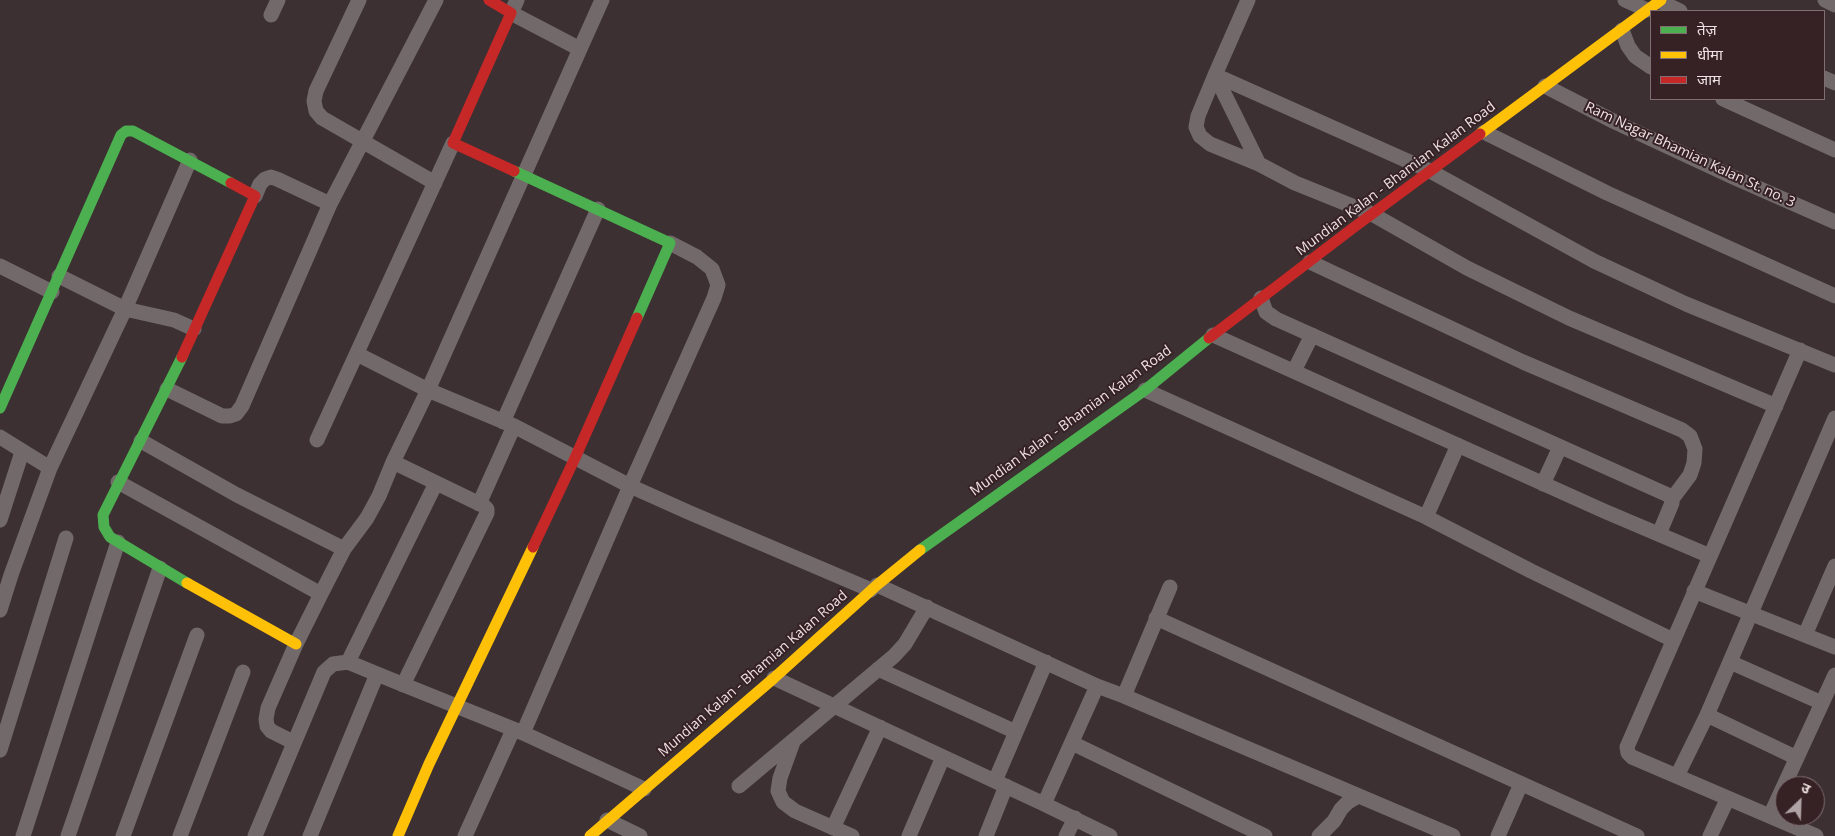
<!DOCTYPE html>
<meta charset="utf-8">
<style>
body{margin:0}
#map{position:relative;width:1835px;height:836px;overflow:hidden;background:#3c3032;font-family:"Open Sans","Noto Sans Devanagari",sans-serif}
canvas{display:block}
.legend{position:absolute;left:1650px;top:10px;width:175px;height:90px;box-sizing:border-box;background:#362225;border:1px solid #806e71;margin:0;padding:6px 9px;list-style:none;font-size:15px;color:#efe1e3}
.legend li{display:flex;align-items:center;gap:10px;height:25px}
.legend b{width:25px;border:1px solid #806e71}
.north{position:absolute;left:1775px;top:776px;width:50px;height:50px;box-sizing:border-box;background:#362225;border:1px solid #806e71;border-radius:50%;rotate:24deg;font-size:14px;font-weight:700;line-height:20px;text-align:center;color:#efe1e3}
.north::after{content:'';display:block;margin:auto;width:18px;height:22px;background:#b0a3a5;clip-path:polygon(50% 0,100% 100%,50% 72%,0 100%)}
</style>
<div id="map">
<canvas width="1835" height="836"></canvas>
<ul class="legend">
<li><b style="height:6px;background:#4caf50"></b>तेज़</li>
<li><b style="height:6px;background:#ffc107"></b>धीमा</li>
<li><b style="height:6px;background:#c62828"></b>जाम</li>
</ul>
<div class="north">उ</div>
</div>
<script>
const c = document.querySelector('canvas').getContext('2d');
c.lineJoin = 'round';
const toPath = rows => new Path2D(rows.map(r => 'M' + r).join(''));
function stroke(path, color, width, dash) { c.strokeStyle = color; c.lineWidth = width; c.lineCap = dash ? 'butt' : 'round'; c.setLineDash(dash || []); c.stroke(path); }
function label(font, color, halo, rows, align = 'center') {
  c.font = font + ' "Open Sans",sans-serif'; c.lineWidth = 4; c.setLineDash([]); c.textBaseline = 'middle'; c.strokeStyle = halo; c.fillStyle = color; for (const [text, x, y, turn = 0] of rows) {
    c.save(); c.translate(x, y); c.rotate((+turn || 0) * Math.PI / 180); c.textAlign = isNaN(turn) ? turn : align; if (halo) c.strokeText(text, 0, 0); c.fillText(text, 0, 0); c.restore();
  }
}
const street = toPath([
 [359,0,316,91,314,101,316,111,322,118,435,183],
 [1248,0,1215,75,1259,164,1295,183,1372,214,1467,268,1569,318,1776,406],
 [1625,0,1647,10],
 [1825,0,1835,5],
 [1659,1,1680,11],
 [271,15,278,0],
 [1622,30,1628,46,1635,56,1651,67],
 [580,49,602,0],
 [1824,78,1835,83],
 [1545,86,1615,122,1733,177,1835,222],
 [1723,99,1835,150],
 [1484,132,1607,193,1835,296],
 [1259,164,1210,144,1200,136,1196,127,1198,116,1215,75,1430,171,1594,261,1686,304,1835,365],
 [255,196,260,184,265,179,271,177,277,179,330,204],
 [1310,262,1523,362,1682,430,1690,436,1695,449,1694,463,1690,475,1672,499],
 [0,266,52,292],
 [59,276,125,309,174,320,194,329],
 [1261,298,1266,312,1276,319,1668,495,1672,499,1672,503,1659,534],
 [1213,335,1604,511,1710,556],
 [1800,350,1627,747,1628,753,1632,757,1816,836],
 [357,354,428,390,514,426,630,486,688,512,871,590],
 [1294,371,1312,335],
 [167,389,222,416,230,416,236,414,242,406,330,204,436,0],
 [1145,390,1426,517,1531,571,1673,640],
 [503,422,598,209],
 [0,437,50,468,125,309,190,160],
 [317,440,453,143],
 [141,441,237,495,344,549],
 [118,482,321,594],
 [1543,484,1560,447],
 [479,504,514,426],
 [1426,517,1458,445],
 [0,520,22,452],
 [877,585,1097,686,1044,804,1110,836],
 [1694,591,1835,647],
 [0,610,11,575,50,468],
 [1156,618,1637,836],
 [1805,635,1835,566],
 [348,662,436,483],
 [1730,662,1822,703],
 [878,669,1016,732],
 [774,678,1044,804],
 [403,685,487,513,487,509,484,506,393,462,428,390,580,49,511,13,517,0],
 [1097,686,1124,696,1170,587],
 [1124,696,1453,836],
 [1707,715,1797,758],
 [523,733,630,486,714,298,718,285,712,269,697,257,670,243],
 [293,742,271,731,267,726,266,719,268,708,296,644,321,594,344,549,367,518,379,496,393,462],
 [793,742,780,778,778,791,783,802,795,811,852,836],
 [1072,743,1265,836],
 [0,750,66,538],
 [1677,776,1707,715,1835,418],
 [995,781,1046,662],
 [739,786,894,656,905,644,927,607],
 [1770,816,1835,675],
 [607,820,640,836],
 [833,828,880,727],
 [23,836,118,542],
 [68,836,160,568],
 [123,836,197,635],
 [180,836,243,672],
 [255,836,324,672,333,664,348,662,377,674],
 [310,836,377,674,523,733,644,789],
 [465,836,513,730],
 [909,836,943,757],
 [986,836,1006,786],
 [1066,836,1075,818],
 [1319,836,1334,821,1341,809,1348,802,1358,796],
 [1498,836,1521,784],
 [1710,836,1728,798]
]);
const fast = toPath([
 [514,171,670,243,637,318],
 [182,357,103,515,104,527,110,537,187,583],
 [0,408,121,135,126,131,133,131,231,183],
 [920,550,1145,390,1209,338]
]);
const slow = toPath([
 [1480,134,1661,0],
 [187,583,296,644],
 [398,836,429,764,533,547],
 [590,836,774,678,877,585,920,550]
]);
const jam = toPath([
 [489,0,511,13,453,143,514,171],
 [1209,338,1353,228,1480,134],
 [182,357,255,196,231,183],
 [533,547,575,458,637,318]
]);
const streetNames = [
 ["Ram Nagar Bhamian Kalan St. no. 3",1690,155,25],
 ["Mundian Kalan - Bhamian Kalan Road",1396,179,-37],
 ["Mundian Kalan - Bhamian Kalan Road",1071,421,-36],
 ["Mundian Kalan - Bhamian Kalan Road",753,674,-41]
];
stroke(street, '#72696a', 15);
stroke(fast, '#4caf50', 11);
stroke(slow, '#ffc107', 11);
stroke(jam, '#c62828', 11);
label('14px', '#efe1e3', '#362225', streetNames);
</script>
